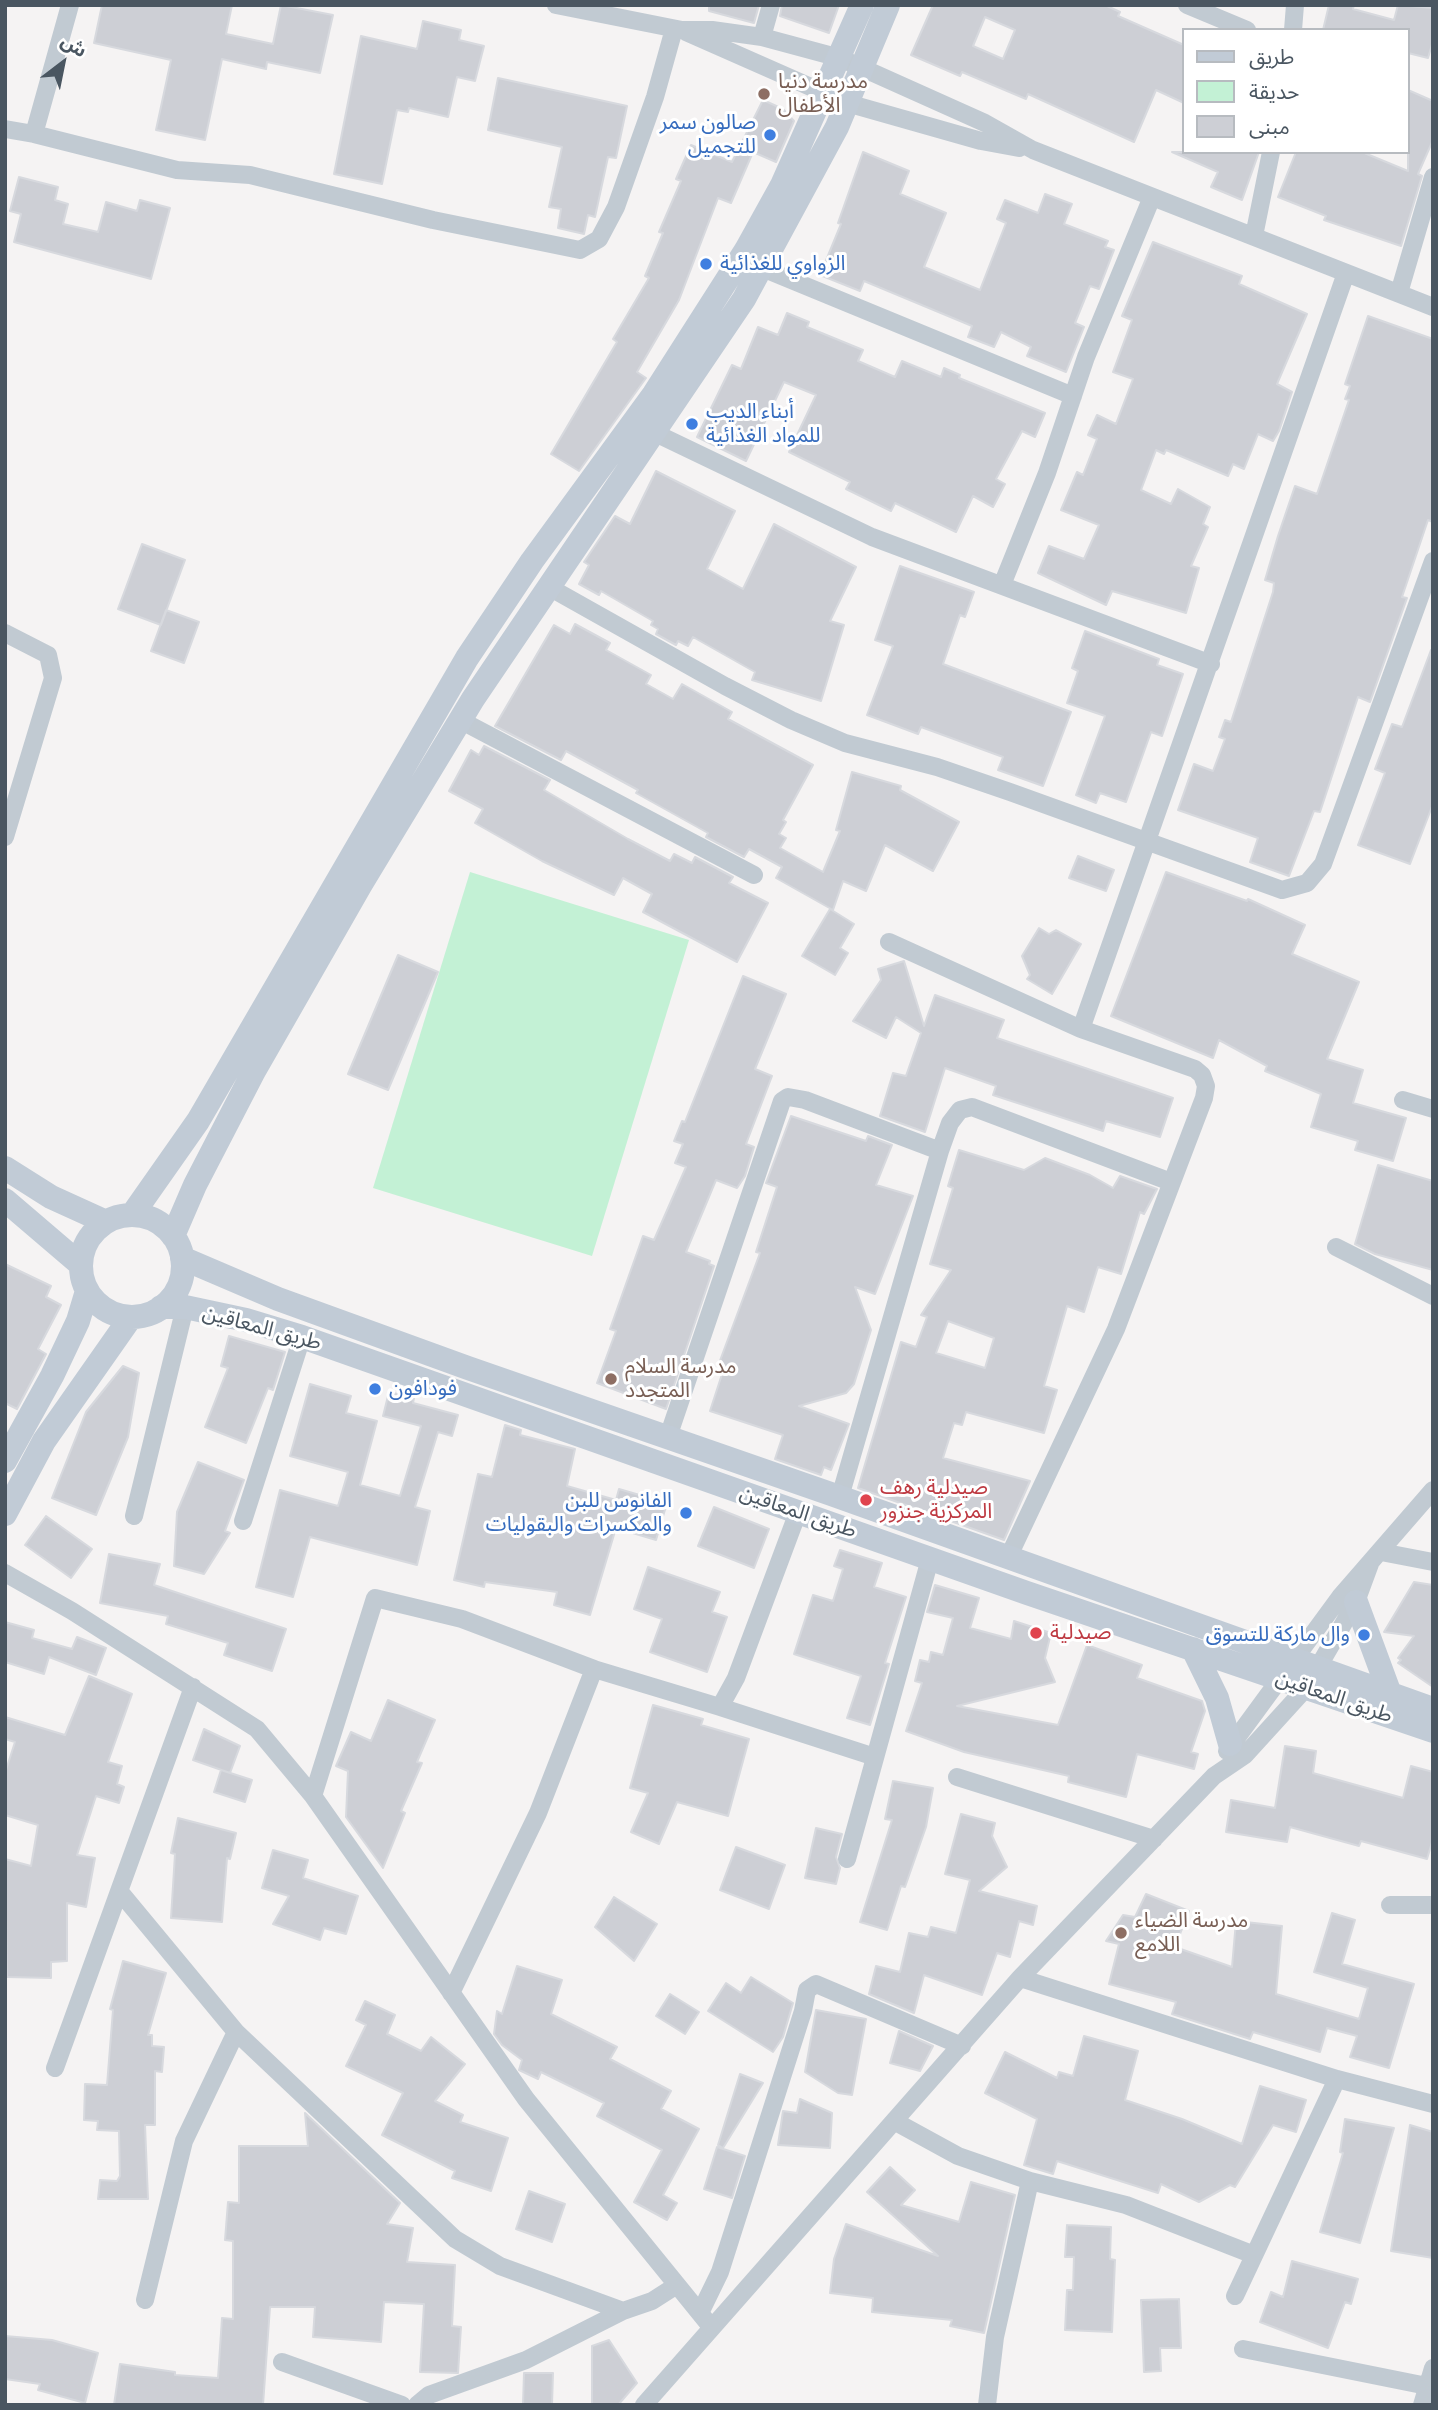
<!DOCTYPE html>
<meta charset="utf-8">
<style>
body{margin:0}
#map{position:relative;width:1438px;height:2410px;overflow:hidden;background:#f5f3f3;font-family:"PT Sans Narrow","Noto Sans Arabic",sans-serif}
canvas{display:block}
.frame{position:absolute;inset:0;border:7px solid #4a5661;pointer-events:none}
.legend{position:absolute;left:1182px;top:28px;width:228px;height:126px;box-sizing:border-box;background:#fff;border:2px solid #b7bbc0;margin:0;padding:9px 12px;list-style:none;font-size:21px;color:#4a5661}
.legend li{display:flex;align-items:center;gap:14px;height:35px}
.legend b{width:35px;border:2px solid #b7bbc0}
.north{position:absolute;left:28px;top:28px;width:70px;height:70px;-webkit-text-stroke:5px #fff;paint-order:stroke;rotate:32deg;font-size:19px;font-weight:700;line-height:28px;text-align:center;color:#4a5661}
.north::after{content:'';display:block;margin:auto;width:24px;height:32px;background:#4a5661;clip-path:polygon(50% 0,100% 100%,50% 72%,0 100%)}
</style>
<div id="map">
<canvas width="1438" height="2410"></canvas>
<div class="frame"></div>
<ul class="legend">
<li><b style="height:9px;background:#c1cbd6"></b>طريق</li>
<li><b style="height:19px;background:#c3f1d5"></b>حديقة</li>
<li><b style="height:19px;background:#cdcfd5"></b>مبنى</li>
</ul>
<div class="north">ش</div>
</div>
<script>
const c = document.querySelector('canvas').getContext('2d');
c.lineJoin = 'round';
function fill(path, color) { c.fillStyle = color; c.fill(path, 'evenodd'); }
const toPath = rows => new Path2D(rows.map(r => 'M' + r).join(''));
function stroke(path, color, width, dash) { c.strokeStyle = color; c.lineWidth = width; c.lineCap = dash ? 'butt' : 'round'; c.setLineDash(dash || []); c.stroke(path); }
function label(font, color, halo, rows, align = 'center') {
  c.font = font + ' "PT Sans Narrow","Noto Sans Arabic",sans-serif'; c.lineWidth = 6; c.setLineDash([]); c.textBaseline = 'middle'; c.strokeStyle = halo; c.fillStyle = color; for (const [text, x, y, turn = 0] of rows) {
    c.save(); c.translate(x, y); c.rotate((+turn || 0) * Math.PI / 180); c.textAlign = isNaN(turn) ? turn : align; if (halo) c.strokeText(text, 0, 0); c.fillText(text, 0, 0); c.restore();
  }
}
const green = toPath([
 [470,872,689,940,592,1256,373,1188]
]);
const building = toPath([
 [102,5,232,5,226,34,273,44,281,5,333,15,320,73,267,62,266,69,222,59,205,140,156,130,171,60,94,43,102,5],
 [709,5,759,5,754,23,709,11,709,5],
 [782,5,839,5,829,33,780,16,782,5],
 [933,5,1105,5,1120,12,1118,16,1184,45,1184,103,1156,90,1134,142,1028,94,1026,99,962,72,960,76,911,55,933,5],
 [985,17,1015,30,1003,59,973,46,985,17],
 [1329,5,1354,5,1353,9,1394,20,1398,5,1433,8,1433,41,1428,58,1408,53,1408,30,1323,30,1329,5],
 [423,21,461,30,459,40,484,46,475,81,457,77,448,117,409,108,408,112,397,110,382,184,334,174,361,36,417,49,423,21],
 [498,78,627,106,616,158,608,157,595,217,588,215,584,234,558,228,561,209,549,207,562,147,488,130,498,78],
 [1408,90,1433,101,1433,140,1418,174,1422,176,1401,246,1324,220,1326,216,1278,197,1296,152,1362,152,1408,171,1408,90],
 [763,100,783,109,794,121,776,162,753,152,731,203,718,198,679,300,637,372,646,378,579,471,551,454,617,342,613,339,649,278,645,276,663,233,659,232,681,181,676,179,691,145,732,162,763,100],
 [863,152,909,171,900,194,946,213,924,267,980,290,1006,223,997,219,1005,200,1038,213,1045,194,1072,204,1064,224,1108,241,1105,247,1114,250,1099,289,1090,286,1075,323,1084,327,1066,372,1027,356,1031,347,1001,332,994,347,968,337,972,326,864,281,860,291,820,275,841,224,838,223,863,152],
 [1172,152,1259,152,1242,200,1211,187,1218,172,1172,152],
 [19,177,58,187,55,200,68,204,63,224,98,232,106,202,137,211,140,200,170,208,151,279,14,242,21,214,10,211,19,177],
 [1153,242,1242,276,1239,284,1307,314,1277,384,1292,392,1279,431,1273,441,1258,434,1244,469,1233,464,1228,476,1166,450,1164,454,1156,450,1141,490,1171,504,1178,489,1210,507,1203,524,1208,527,1191,566,1199,568,1186,613,1112,591,1106,605,1038,573,1049,546,1084,559,1099,525,1061,510,1077,472,1083,475,1097,439,1088,435,1097,415,1116,424,1133,379,1113,372,1132,320,1122,316,1153,242],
 [787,313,809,322,807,327,863,350,858,361,895,377,902,361,941,377,944,368,960,375,959,378,1045,413,1035,437,1022,431,996,479,1005,484,993,507,973,496,956,532,895,503,891,511,846,489,850,482,789,452,816,395,784,382,746,461,697,437,732,365,741,369,758,327,778,335,787,313],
 [1368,316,1433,339,1433,522,1428,520,1402,597,1407,598,1370,702,1358,697,1320,812,1314,811,1289,876,1250,862,1258,838,1178,810,1194,764,1213,771,1225,739,1219,737,1225,720,1231,722,1273,592,1274,583,1265,580,1278,536,1295,486,1317,494,1349,400,1345,399,1350,386,1345,384,1368,316],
 [656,471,735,511,707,569,743,589,774,524,856,567,830,621,844,625,821,701,752,680,755,672,693,637,688,646,678,641,676,645,656,634,658,629,651,625,653,621,601,591,599,595,579,584,589,565,584,562,615,516,630,524,656,471],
 [142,544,185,560,161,625,118,609,142,544],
 [900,566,974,592,965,617,960,615,943,664,1071,712,1043,786,998,770,1003,757,921,727,918,734,867,715,893,646,875,640,900,566],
 [166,610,199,622,184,663,151,651,166,610],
 [575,624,610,643,606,650,651,675,646,684,673,699,682,684,732,712,728,719,813,765,783,820,786,822,779,834,786,838,780,848,823,872,840,831,836,830,852,772,901,786,900,790,959,822,933,871,885,845,866,891,843,881,833,910,776,878,782,867,749,849,744,857,706,837,708,833,636,793,638,790,566,751,561,760,495,726,554,625,570,634,575,624],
 [1085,631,1159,659,1157,665,1183,674,1162,736,1151,732,1126,802,1100,793,1096,803,1076,795,1105,716,1067,703,1078,671,1072,668,1085,631],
 [1431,650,1433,804,1410,864,1358,845,1385,773,1375,769,1392,724,1402,727,1431,650],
 [484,746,550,780,544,790,628,839,670,861,674,854,692,863,695,857,733,877,729,883,768,903,737,962,643,912,652,894,623,878,614,895,542,861,475,823,483,809,449,791,471,750,479,755,484,746],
 [1078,856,1114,870,1106,891,1069,878,1078,856],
 [1166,872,1247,901,1248,899,1305,925,1292,954,1359,982,1327,1059,1363,1070,1353,1103,1406,1118,1393,1161,1355,1150,1358,1141,1311,1127,1321,1094,1265,1071,1267,1066,1219,1040,1213,1058,1111,1016,1166,872],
 [830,909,854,924,840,948,848,953,835,975,802,956,830,909],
 [1039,928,1049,934,1056,930,1081,944,1052,994,1027,979,1030,975,1022,956,1039,928],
 [398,955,438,972,388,1090,348,1074,398,955],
 [904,961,924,1026,935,995,1004,1020,997,1038,1173,1098,1160,1137,1106,1121,1103,1131,993,1095,996,1086,945,1068,925,1132,880,1116,893,1073,906,1076,921,1033,896,1017,886,1038,853,1021,881,980,878,969,904,961],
 [743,976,786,994,755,1069,772,1076,746,1144,754,1147,745,1176,737,1188,716,1180,686,1252,710,1261,709,1264,714,1266,666,1409,597,1383,616,1331,610,1329,643,1236,654,1240,686,1167,675,1163,683,1144,674,1141,682,1121,685,1122,743,976],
 [791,1116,866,1141,868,1136,892,1145,876,1185,913,1196,875,1294,855,1287,871,1330,854,1384,846,1393,799,1406,849,1424,831,1470,824,1467,821,1475,775,1459,783,1435,710,1411,724,1368,718,1366,760,1253,756,1252,777,1187,766,1183,791,1116],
 [959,1150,1024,1170,1045,1158,1090,1175,1113,1188,1120,1176,1157,1189,1144,1214,1140,1212,1121,1274,1098,1267,1084,1312,1067,1306,1044,1386,1057,1390,1044,1433,966,1412,962,1425,954,1423,943,1458,1030,1481,1004,1540,858,1488,901,1342,916,1347,927,1317,921,1315,951,1270,930,1264,953,1188,948,1186,959,1150],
 [948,1321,994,1338,985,1368,936,1353,948,1321],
 [1378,1165,1433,1181,1433,1270,1375,1254,1355,1244,1378,1165],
 [5,1264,51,1286,46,1297,61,1305,38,1349,46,1354,17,1409,5,1403,5,1264],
 [229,1336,285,1352,273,1390,268,1388,246,1443,205,1427,228,1368,221,1366,229,1336],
 [123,1366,139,1373,128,1437,96,1515,52,1498,86,1412,123,1366],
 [310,1384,351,1396,346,1413,377,1421,360,1485,400,1496,421,1426,383,1416,389,1392,414,1398,413,1403,458,1415,452,1436,438,1432,415,1507,430,1511,417,1565,310,1537,293,1597,256,1587,280,1490,338,1506,348,1472,290,1456,310,1384],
 [505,1425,521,1430,520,1435,575,1449,567,1486,616,1500,619,1489,667,1503,656,1540,616,1528,590,1615,554,1605,557,1592,485,1582,484,1587,454,1580,478,1474,492,1477,505,1425],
 [198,1462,244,1480,225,1531,230,1533,204,1574,174,1566,177,1512,198,1462],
 [714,1507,769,1529,754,1568,698,1546,714,1507],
 [46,1516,92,1549,71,1578,25,1545,46,1516],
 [840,1550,882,1563,874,1587,906,1597,885,1663,889,1664,870,1725,847,1718,861,1676,794,1654,813,1595,833,1601,843,1569,834,1566,840,1550],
 [109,1554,160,1564,154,1585,286,1629,272,1671,224,1655,228,1643,166,1624,168,1616,100,1603,109,1554],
 [648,1567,720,1592,712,1612,727,1617,707,1672,650,1652,662,1619,634,1609,648,1567],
 [1414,1582,1433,1585,1433,1687,1398,1663,1401,1660,1398,1658,1414,1636,1384,1632,1414,1582],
 [935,1585,979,1598,970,1628,1011,1639,1014,1621,1051,1633,1045,1658,1055,1682,957,1706,1058,1725,1087,1645,1142,1665,1137,1678,1202,1701,1205,1711,1191,1752,1198,1754,1194,1769,1137,1754,1126,1797,1068,1782,1069,1776,964,1752,906,1731,922,1683,915,1681,920,1660,929,1662,931,1652,943,1655,953,1618,927,1612,935,1585],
 [5,1622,34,1630,32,1638,72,1649,77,1637,106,1648,96,1675,49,1657,44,1674,5,1662,5,1622],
 [89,1676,132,1694,108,1762,122,1766,117,1784,124,1787,119,1803,96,1796,77,1855,95,1858,86,1907,67,1903,67,1961,51,1962,51,1978,7,1977,5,1859,31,1866,38,1825,5,1815,5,1773,15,1742,5,1739,5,1717,65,1735,89,1676],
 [388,1700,435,1720,417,1762,422,1763,401,1811,405,1813,383,1868,346,1817,348,1771,336,1766,351,1732,371,1741,388,1700],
 [653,1705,703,1719,701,1725,749,1739,728,1816,677,1802,659,1844,631,1832,648,1793,630,1788,653,1705],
 [204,1729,240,1746,230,1773,193,1760,204,1729],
 [1285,1746,1316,1751,1313,1773,1403,1798,1411,1766,1433,1772,1433,1839,1427,1859,1361,1841,1359,1846,1290,1827,1287,1842,1226,1832,1231,1800,1275,1808,1285,1746],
 [221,1770,252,1780,245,1802,214,1792,221,1770],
 [893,1781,933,1788,926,1827,905,1887,901,1886,887,1930,860,1922,892,1820,885,1819,893,1781],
 [961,1814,995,1823,992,1836,1007,1867,979,1891,1037,1906,1033,1925,1019,1921,1010,1957,997,1953,982,1995,924,1975,914,2013,869,1994,876,1966,900,1972,909,1933,928,1937,931,1927,956,1933,970,1880,945,1874,961,1814],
 [178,1818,236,1833,230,1859,227,1858,222,1922,171,1918,175,1854,171,1853,178,1818],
 [816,1828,842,1834,836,1857,840,1868,836,1884,805,1878,816,1828],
 [736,1847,785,1865,769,1909,720,1890,736,1847],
 [273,1850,308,1860,303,1878,358,1896,346,1934,324,1928,320,1940,273,1924,289,1896,262,1888,273,1850],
 [1146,1894,1189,1911,1175,1947,1232,1967,1236,1921,1282,1926,1276,1994,1359,2019,1368,1988,1314,1972,1332,1913,1355,1920,1342,1964,1414,1984,1389,2068,1350,2057,1357,2036,1327,2028,1320,2052,1253,2032,1250,2039,1172,2014,1176,2002,1109,1984,1119,1944,1106,1941,1123,1915,1135,1917,1146,1894],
 [614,1897,657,1924,634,1961,595,1927,614,1897],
 [123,1961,166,1973,148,2035,152,2035,152,2046,164,2047,162,2072,155,2071,155,2125,145,2125,148,2199,98,2199,100,2180,117,2181,120,2176,119,2131,97,2130,98,2121,84,2120,85,2084,107,2085,113,2010,110,2009,123,1961],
 [517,1966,562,1980,551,2014,617,2047,610,2059,671,2091,661,2109,699,2129,663,2195,677,2203,667,2220,634,2202,662,2150,597,2116,604,2103,541,2072,538,2079,519,2070,522,2060,502,2045,494,2034,497,2011,502,2014,517,1966],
 [751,1977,793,2003,783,2037,773,2052,708,2011,726,1983,741,1993,751,1977],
 [670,1994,699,2012,685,2034,656,2016,670,1994],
 [365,2001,395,2015,387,2034,421,2051,431,2037,465,2064,435,2101,463,2115,460,2122,508,2138,491,2191,452,2178,455,2171,382,2135,403,2093,346,2066,366,2025,356,2020,365,2001],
 [816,2010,866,2019,852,2095,838,2093,805,2072,816,2010],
 [899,2031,933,2046,920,2071,890,2063,899,2031],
 [1084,2036,1138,2051,1125,2100,1182,2119,1242,2144,1260,2086,1306,2100,1296,2132,1273,2125,1235,2187,1230,2185,1199,2202,1161,2184,1158,2193,1057,2161,1053,2174,1024,2165,1037,2119,985,2093,1005,2052,1057,2078,1059,2072,1073,2076,1084,2036],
 [740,2074,763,2083,723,2148,718,2145,740,2074],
 [800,2099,832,2113,830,2148,778,2145,783,2111,797,2113,800,2099],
 [305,2113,400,2203,387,2224,413,2228,407,2262,455,2265,452,2326,461,2327,458,2373,420,2372,424,2304,384,2302,381,2342,313,2337,315,2307,270,2307,263,2405,114,2405,120,2364,175,2372,175,2375,218,2378,222,2318,233,2319,233,2241,225,2240,228,2202,239,2203,239,2146,308,2146,305,2113],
 [1345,2119,1394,2128,1360,2243,1320,2232,1343,2153,1340,2152,1345,2119],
 [1410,2125,1433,2132,1433,2258,1391,2251,1410,2125],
 [717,2147,745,2156,732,2198,704,2189,717,2147],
 [890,2167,915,2190,901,2205,959,2222,971,2182,1015,2195,984,2333,950,2326,952,2320,872,2312,873,2298,830,2293,834,2259,846,2224,938,2256,867,2192,890,2167],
 [529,2191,565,2204,552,2242,516,2229,529,2191],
 [1067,2225,1111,2227,1110,2259,1115,2260,1112,2332,1065,2330,1067,2290,1073,2290,1074,2257,1065,2257,1067,2225],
 [1292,2261,1358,2279,1351,2304,1345,2302,1328,2348,1260,2322,1271,2292,1283,2297,1292,2261],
 [1179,2299,1181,2348,1160,2348,1161,2371,1144,2372,1141,2300,1179,2299],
 [5,2336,52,2340,98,2353,85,2403,38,2390,40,2384,5,2379,5,2336],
 [609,2340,637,2383,618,2405,592,2405,592,2346,609,2340],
 [524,2373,553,2373,552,2405,523,2405,524,2373]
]);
const street = toPath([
 [70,5,34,134,177,170,250,175,433,220,580,250,599,239,616,207,655,97,674,29],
 [556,5,682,30,712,30,762,37,840,58,985,123,1033,150,1433,307],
 [1187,5,1247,30],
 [1293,30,1295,5],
 [686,32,847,103,981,141,1019,148],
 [762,37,771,5],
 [5,129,34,134],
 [1254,236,1271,152],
 [762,268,1073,396],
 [1399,293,1433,177],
 [655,433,872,537,1211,664],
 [1002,585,1047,473,1086,357,1152,197],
 [547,586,725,686,791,720,845,743,937,767,1010,792,1282,890,1307,883,1323,864,1433,561],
 [5,633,48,655,53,678,5,837],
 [460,720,754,875],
 [889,942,1081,1029],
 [1403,1100,1433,1109],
 [1336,1247,1433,1296],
 [668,1437,782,1101,788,1097,805,1100,940,1151],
 [840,1497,940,1151,950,1123,960,1110,972,1107,1171,1182],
 [134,1516,185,1307],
 [243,1521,302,1337],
 [1381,1552,1433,1562],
 [1008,1558,1116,1329,1204,1098,1206,1086,1202,1075,1195,1069,1081,1029,1346,273],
 [5,1573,72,1611,257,1729,313,1796,526,2099,712,2328],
 [720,1707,875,1757],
 [1227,1751,1340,1597,1433,1490],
 [957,1777,1154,1839],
 [313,1796,375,1598,462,1619,594,1669,720,1707,736,1678,798,1512],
 [847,1859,930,1559],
 [120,1892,236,2032,455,2239,500,2266,623,2311,652,2301,677,2285],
 [1390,1905,1433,1905],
 [1020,1978,1337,2079,1433,2104],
 [451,1993,538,1813,594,1669],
 [55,2068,193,1687],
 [894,2121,958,2156,1030,2181,995,2337,987,2405],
 [1030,2181,1126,2205,1254,2255],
 [1235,2296,1337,2079],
 [145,2300,184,2141,236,2032],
 [701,2311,720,2272,803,2011,807,1990,816,1984,962,2046],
 [1243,2349,1427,2386],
 [282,2362,402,2405],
 [417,2405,429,2395,526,2360,623,2311],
 [644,2405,1020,1978,1214,1776,1245,1755,1306,1688,1356,1602,1370,1564],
 [1422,2405,1433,2368]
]);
const secondary = toPath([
 [5,1168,51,1197,106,1222],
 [5,1200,81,1265],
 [132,1215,198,1121,467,658,532,561,654,394,746,250,782,185,862,5],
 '81 1266a51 51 0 1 1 102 0a51 51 0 1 1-102 0Z',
 [173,1236,195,1185,254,1071,361,884,473,699,744,299,837,127,888,5],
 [182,1258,278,1299,468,1368,831,1494,1433,1709],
 [161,1307,185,1307,246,1320,302,1337,1027,1593,1433,1731],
 [5,1461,52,1376,78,1321,87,1291],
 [5,1514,44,1441,131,1317],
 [1356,1602,1390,1694],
 [1193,1649,1217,1698,1230,1744]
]);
const markers = [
 [764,94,7,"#8d6e63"],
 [770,135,7,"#3f7fe0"],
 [706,264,7,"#3f7fe0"],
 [692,424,7,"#3f7fe0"],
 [611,1379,7,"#8d6e63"],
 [375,1389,7,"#3f7fe0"],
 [866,1500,7,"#e0444e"],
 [686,1513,7,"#3f7fe0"],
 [1036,1633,7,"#e0444e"],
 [1364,1635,7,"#3f7fe0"],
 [1121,1933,7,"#8d6e63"]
];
const educationNames = [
 ["مدرسة دنيا",778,82],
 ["الأطفال",778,106],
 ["مدرسة السلام",625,1367],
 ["المتجدد",625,1391],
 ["مدرسة الضياء",1135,1921],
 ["اللامع",1135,1945]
];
const shopNames = [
 ["صالون سمر",756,123],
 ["للتجميل",756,147],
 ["الزواوي للغذائية",720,264,"left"],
 ["أبناء الديب",706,412,"left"],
 ["للمواد الغذائية",706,436,"left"],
 ["فودافون",389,1389,"left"],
 ["الفانوس للبن",672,1501],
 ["والمكسرات والبقوليات",672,1525],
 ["وال ماركة للتسوق",1350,1635]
];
const streetNames = [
 ["طريق المعاقين",262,1328,15],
 ["طريق المعاقين",798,1512,19],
 ["طريق المعاقين",1334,1697,19]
];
const healthNames = [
 ["صيدلية رهف",880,1488],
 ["المركزية جنزور",880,1512],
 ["صيدلية",1050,1633]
];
fill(green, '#c3f1d5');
fill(building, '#cdcfd5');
stroke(building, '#d7d9de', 2);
stroke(street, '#c1cad2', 18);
stroke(secondary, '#c1cbd6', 24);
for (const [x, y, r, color] of markers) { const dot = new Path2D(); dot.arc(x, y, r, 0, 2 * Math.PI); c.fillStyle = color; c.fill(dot); stroke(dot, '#fff', 2.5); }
label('21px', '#785e54', '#fff', educationNames, 'left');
label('21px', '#366cbe', '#fff', shopNames, 'right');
label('21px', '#4a5661', '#fff', streetNames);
label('21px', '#be3a42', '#fff', healthNames, 'left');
</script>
